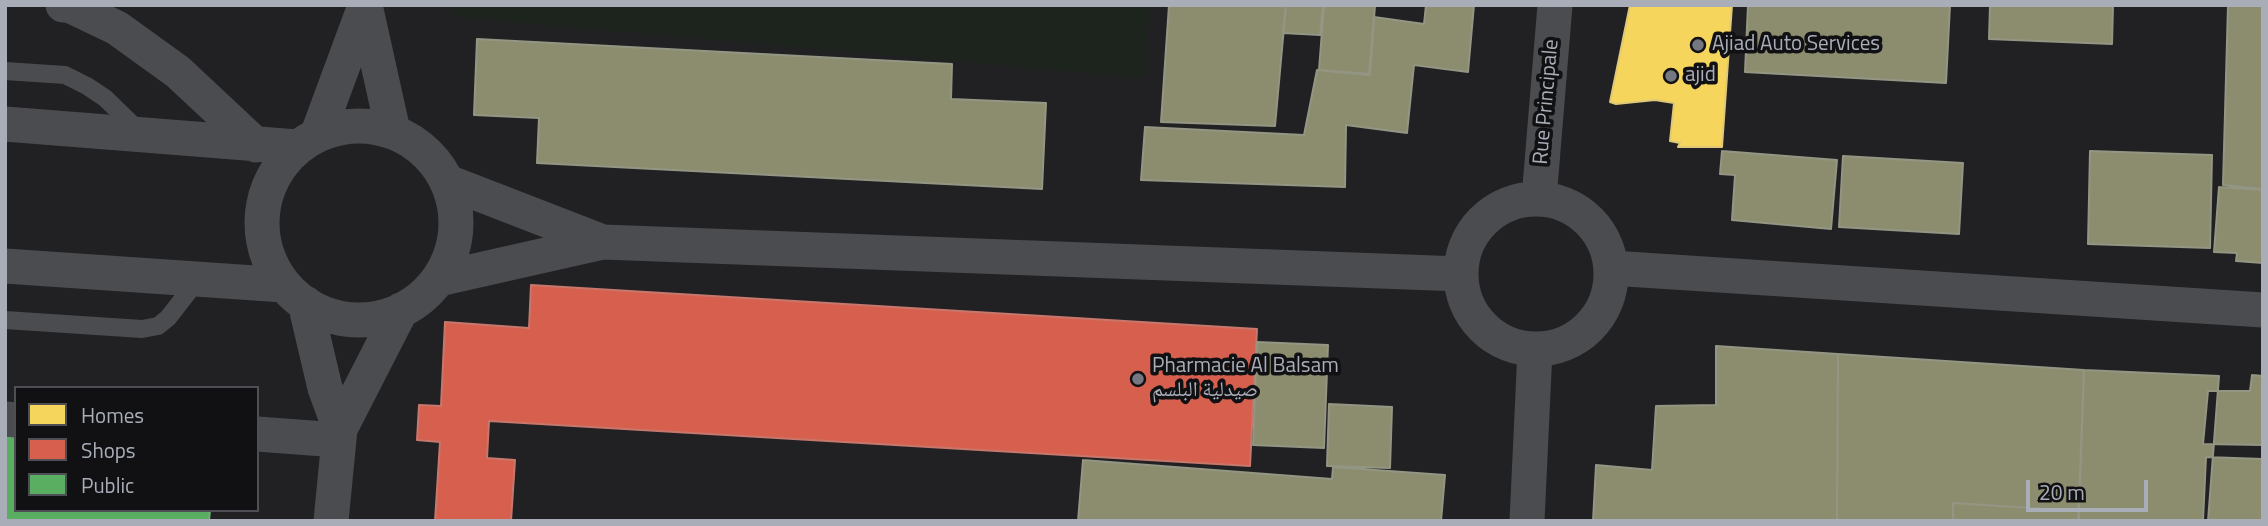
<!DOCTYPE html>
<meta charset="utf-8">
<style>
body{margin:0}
#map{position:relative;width:2268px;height:526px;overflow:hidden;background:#171717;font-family:"Titillium Web",sans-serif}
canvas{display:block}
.frame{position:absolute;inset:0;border:7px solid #a8adb8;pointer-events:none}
.legend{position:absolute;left:14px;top:386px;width:245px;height:126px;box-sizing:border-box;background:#111113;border:2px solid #4d4f55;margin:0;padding:9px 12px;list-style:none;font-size:21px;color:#a8adb8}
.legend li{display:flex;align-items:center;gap:14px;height:35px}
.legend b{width:35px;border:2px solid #4d4f55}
.scale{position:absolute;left:2026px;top:480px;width:122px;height:32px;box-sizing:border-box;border:4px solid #a8adb8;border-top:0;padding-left:9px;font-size:21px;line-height:24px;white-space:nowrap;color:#a8adb8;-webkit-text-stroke:5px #111113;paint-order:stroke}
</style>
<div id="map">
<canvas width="2268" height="526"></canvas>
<div class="frame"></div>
<ul class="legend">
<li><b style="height:19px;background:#f6d55c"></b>Homes</li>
<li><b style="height:19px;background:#d6604d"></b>Shops</li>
<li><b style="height:19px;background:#5aae61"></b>Public</li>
</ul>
<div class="scale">20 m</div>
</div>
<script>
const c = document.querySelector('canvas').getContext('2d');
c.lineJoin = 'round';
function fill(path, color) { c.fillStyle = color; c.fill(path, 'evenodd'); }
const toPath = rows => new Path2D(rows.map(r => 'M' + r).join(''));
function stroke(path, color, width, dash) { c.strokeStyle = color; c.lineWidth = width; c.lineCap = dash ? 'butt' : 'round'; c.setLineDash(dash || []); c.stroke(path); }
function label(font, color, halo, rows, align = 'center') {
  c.font = font + ' "Titillium Web","Noto Naskh Arabic",sans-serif'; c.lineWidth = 7; c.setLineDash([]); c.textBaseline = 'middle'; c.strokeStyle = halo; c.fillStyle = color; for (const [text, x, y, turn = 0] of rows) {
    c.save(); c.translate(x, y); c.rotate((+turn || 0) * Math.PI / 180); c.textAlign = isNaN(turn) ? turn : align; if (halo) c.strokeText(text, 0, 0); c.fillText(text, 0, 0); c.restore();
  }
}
const built = toPath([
 [5,5,2263,5,2263,521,5,521],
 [16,388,257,388,257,510,16,510]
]);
const green = toPath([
 [455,5,1150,5,1144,78,455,17]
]);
const homes = toPath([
 [1630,5,1732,5,1722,147,1678,147,1680,143,1670,141,1674,103,1655,100,1616,104,1610,102,1630,5]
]);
const shops = toPath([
 [531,285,1257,329,1250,466,489,421,487,458,515,460,511,521,435,521,440,442,417,440,419,405,441,406,445,322,529,328,531,285]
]);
const public = toPath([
 [5,433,16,434,16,510,210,510,209,521,5,521,5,433]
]);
const industry = toPath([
 [1169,5,1286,5,1275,126,1161,122,1169,5],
 [1286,5,1323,5,1320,35,1283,33,1286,5],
 [1324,5,1375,5,1370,74,1319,70,1324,5],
 [1426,5,1474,5,1468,72,1414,65,1407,133,1346,125,1345,187,1141,180,1145,127,1304,135,1317,70,1369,75,1374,17,1424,24,1426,5],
 [1748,5,1950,5,1946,83,1745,72,1748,5],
 [1990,5,2113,5,2112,44,1989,39,1990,5],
 [2228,5,2263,5,2263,189,2223,185,2228,5],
 [477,39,952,64,951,99,1046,103,1042,189,537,163,539,118,474,115,477,39],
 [1722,151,1837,160,1831,229,1732,220,1735,175,1720,174,1722,151],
 [2090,151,2212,155,2210,248,2088,244,2090,151],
 [1843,156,1963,163,1959,234,1839,227,1843,156],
 [2219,187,2263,190,2263,263,2236,261,2237,253,2214,252,2219,187],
 [1257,342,1328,345,1324,448,1253,445,1257,342],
 [1716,346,1838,354,1837,521,1593,521,1596,465,1652,470,1656,406,1716,405,1716,346],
 [1838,354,2084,370,2079,511,1953,503,1953,521,1837,521,1838,354],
 [2084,370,2219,376,2208,521,2078,521,2084,370],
 [2252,375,2263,376,2263,445,2203,444,2208,391,2250,391,2252,375],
 [1329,404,1392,407,1390,468,1327,466,1329,404],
 [2206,457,2263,459,2263,521,2203,521,2206,457],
 [1083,460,1332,479,1333,467,1445,475,1441,521,1078,521,1083,460],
 [1953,503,2079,511,2079,521,1953,521,1953,503]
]);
const service = toPath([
 [5,71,65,75,87,86,105,98,139,131],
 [5,320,142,329,158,326,168,318,199,278]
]);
const minor = toPath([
 [63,5,71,6,117,28,178,72,256,145],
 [365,5,393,131],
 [5,124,297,147],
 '262 223a97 97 0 1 1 194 0a97 97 0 1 1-194 0Z',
 [318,133,365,6],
 [448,182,603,242],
 [1539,199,1555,5],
 '1461 274a75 75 0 1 1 150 0a75 75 0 1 1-150 0Z',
 [5,266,284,285],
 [1611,268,2263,310],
 [439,279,603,242,1461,274],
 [305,303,325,388,340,429],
 [5,419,16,420],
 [257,434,338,440],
 [331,521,340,429,401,310],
 [1527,521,1535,350]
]);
const markers = [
 [1698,45,7,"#757880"],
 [1671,76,7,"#757880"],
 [1138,379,7,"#757880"]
];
const poiNames = [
 ["Ajiad Auto Services",1712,45],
 ["ajid",1685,76],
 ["Pharmacie Al Balsam",1152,367],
 ["صيدلية البلسم",1152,391]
];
const streetNames = [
 ["Rue Principale",1547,102,-85]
];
fill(built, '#212123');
fill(green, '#1d241e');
fill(homes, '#f6d55c');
stroke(homes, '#dfc978', 2);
fill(shops, '#d6604d');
stroke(shops, '#c8776d', 2);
fill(public, '#5aae61');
stroke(public, '#71ae7b', 2);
fill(industry, '#8c8c6e');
stroke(industry, '#949684', 2);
stroke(service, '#4b4c50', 18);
stroke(minor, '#4b4c50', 35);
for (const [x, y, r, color] of markers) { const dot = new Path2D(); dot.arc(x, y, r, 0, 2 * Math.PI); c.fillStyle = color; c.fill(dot); stroke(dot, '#111113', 2.5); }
label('21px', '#a8adb8', '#111113', poiNames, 'left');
label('21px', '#a8adb8', '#111113', streetNames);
</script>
